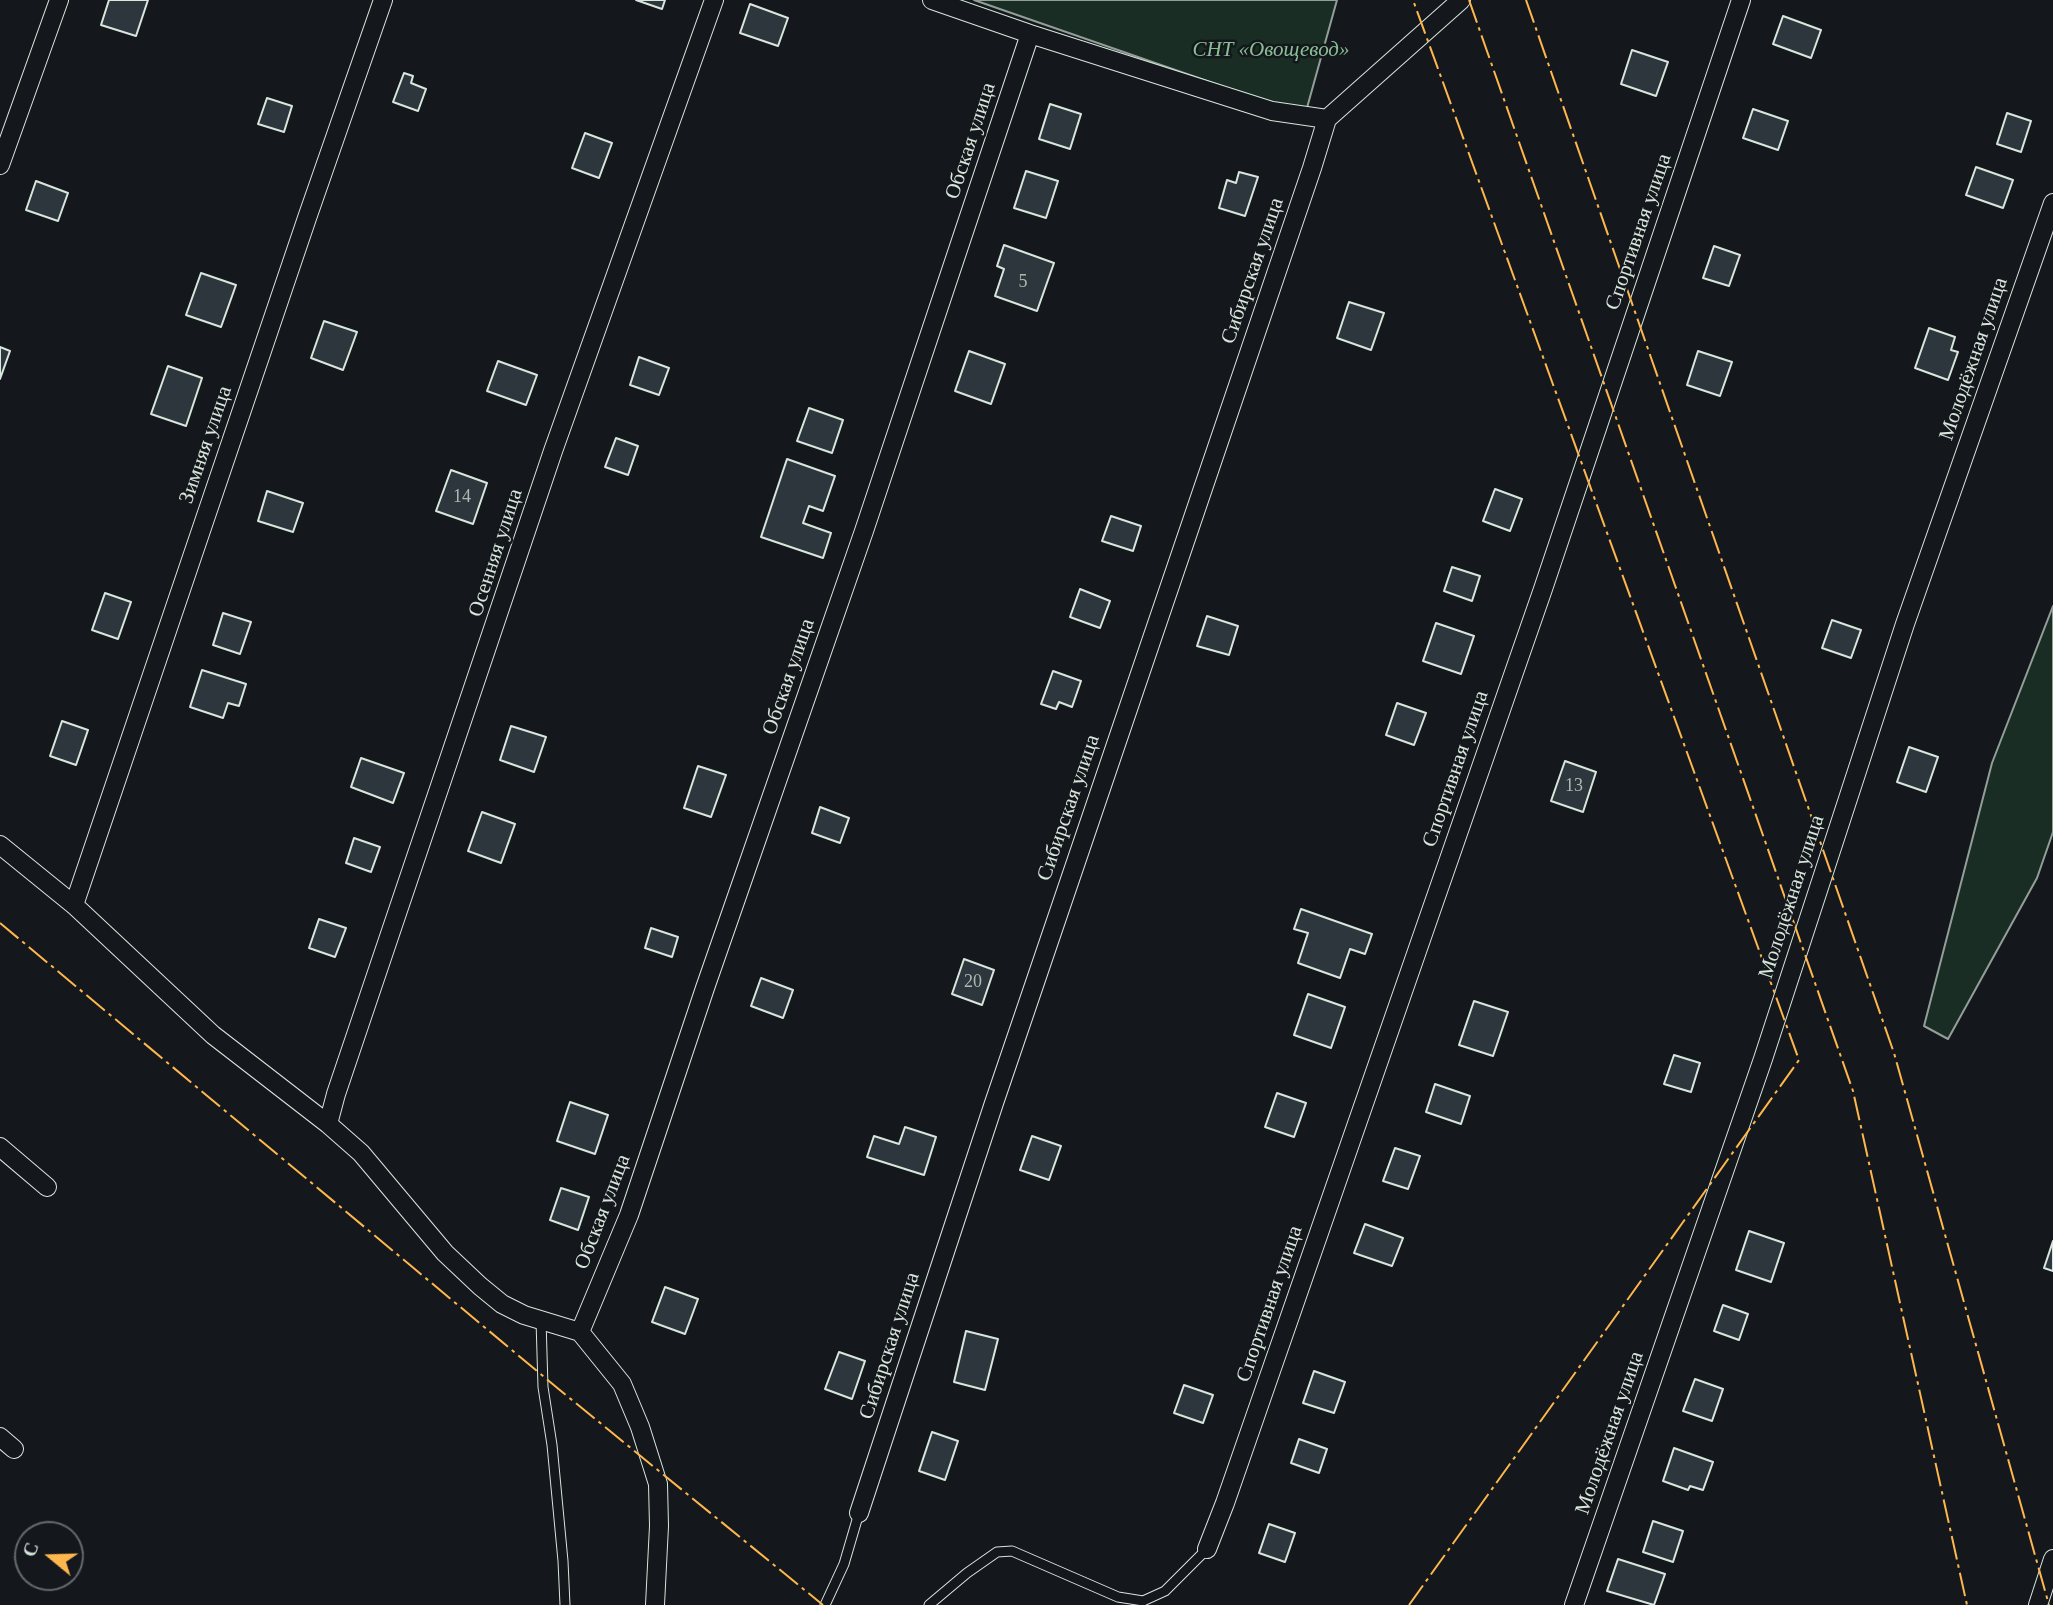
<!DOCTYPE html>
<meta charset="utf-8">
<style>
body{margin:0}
#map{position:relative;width:2053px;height:1605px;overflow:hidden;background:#14181c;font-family:"Times New Roman",serif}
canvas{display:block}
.north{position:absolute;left:14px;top:1521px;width:70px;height:70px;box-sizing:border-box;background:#14181c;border:2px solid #626a69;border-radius:50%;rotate:289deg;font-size:19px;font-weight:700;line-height:28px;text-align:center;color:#d8e6dc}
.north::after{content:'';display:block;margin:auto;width:24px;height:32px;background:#ffb74d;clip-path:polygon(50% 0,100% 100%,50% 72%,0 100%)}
</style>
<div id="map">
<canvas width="2053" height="1605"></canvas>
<div class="north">С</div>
</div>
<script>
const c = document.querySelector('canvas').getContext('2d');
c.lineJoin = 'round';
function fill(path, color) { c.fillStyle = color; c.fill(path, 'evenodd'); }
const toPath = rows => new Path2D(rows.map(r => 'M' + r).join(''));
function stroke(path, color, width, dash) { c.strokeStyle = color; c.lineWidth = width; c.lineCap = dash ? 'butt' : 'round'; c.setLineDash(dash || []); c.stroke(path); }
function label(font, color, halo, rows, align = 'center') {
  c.font = font + ' "Times New Roman",serif'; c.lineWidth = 5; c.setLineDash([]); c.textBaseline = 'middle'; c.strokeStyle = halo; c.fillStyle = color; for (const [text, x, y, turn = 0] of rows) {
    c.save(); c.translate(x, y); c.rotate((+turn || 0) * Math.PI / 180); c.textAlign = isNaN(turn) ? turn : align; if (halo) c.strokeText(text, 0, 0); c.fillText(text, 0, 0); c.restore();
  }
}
const green = toPath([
 [974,0,1337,0,1305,115,974,0],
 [2053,606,2053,832,2037,878,1948,1039,1924,1026,1992,763,2053,606]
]);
const building = toPath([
 [109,0,148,0,136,36,101,25,109,0],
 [636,0,665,0,662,9,636,0],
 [750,4,788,18,778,46,740,33,750,4],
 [1783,16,1821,30,1811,58,1773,44,1783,16],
 [1632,50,1668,62,1656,96,1621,84,1632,50],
 [404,73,413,76,411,83,426,89,418,111,393,102,404,73],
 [267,98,292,106,284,132,258,124,267,98],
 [1050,104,1081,114,1070,149,1039,139,1050,104],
 [1753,109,1788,121,1778,150,1743,138,1753,109],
 [2007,113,2031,121,2021,152,1997,144,2007,113],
 [585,133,612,143,599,178,572,168,585,133],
 [1976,167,2013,180,2003,208,1966,195,1976,167],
 [1026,171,1058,181,1046,218,1014,208,1026,171],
 [1239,172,1258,177,1245,216,1219,208,1227,180,1236,183,1239,172],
 [36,181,68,193,58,221,26,210,36,181],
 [1004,245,1054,263,1037,311,995,296,1004,269,997,266,1004,245],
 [1714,246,1740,255,1729,286,1703,278,1714,246],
 [201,273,236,285,221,327,186,315,201,273],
 [1349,302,1384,313,1371,350,1337,338,1349,302],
 [324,321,357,332,343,370,311,358,324,321],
 [1929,328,1955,337,1951,350,1958,352,1948,380,1915,368,1929,328],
 [0,347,10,351,0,379,0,347],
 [969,351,1005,364,991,404,955,391,969,351],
 [1698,351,1732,362,1720,396,1687,385,1698,351],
 [639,357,669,368,659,395,630,385,639,357],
 [498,361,537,375,526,405,487,391,498,361],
 [168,366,202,378,186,426,151,414,168,366],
 [809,408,843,420,832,453,797,441,809,408],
 [616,438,638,446,628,475,605,467,616,438],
 [787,459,835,476,823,511,809,506,803,523,831,533,823,558,761,537,787,459],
 [451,470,487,483,473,524,436,511,451,470],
 [1495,489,1522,499,1510,531,1483,521,1495,489],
 [267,491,303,503,293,532,258,521,267,491],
 [1111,516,1141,526,1133,551,1102,541,1111,516],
 [1452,567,1480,576,1472,601,1444,591,1452,567],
 [1080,589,1110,601,1100,628,1070,617,1080,589],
 [105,593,131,602,118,639,92,630,105,593],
 [223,613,251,622,240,654,213,645,223,613],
 [1207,616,1238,626,1229,655,1197,646,1207,616],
 [1832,620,1861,630,1851,658,1822,648,1832,620],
 [1436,623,1474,636,1461,674,1423,661,1436,623],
 [202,670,246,684,239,706,228,703,223,718,190,707,202,670],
 [1053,671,1081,681,1072,707,1059,702,1056,709,1041,704,1053,671],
 [1397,703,1426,713,1414,745,1386,735,1397,703],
 [62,721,88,730,76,765,50,756,62,721],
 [511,726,546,737,534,772,500,760,511,726],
 [1909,747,1938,757,1926,792,1897,782,1909,747],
 [361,758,404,773,393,803,351,787,361,758],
 [1565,761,1596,772,1583,812,1551,801,1565,761],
 [698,766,726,775,711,817,684,808,698,766],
 [820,807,849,818,840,843,812,833,820,807],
 [482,812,515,824,501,863,468,851,482,812],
 [354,838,380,847,371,872,346,863,354,838],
 [1301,909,1372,934,1365,954,1350,949,1340,978,1298,963,1308,933,1294,929,1301,909],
 [319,919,346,928,335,957,309,948,319,919],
 [651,928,678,937,672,957,645,948,651,928],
 [964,959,994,970,982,1005,952,994,964,959],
 [761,978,793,990,783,1018,751,1006,761,978],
 [1308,994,1345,1007,1331,1048,1294,1035,1308,994],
 [1474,1001,1508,1012,1493,1056,1459,1045,1474,1001],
 [1674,1055,1700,1063,1691,1092,1664,1084,1674,1055],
 [1435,1084,1470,1096,1461,1124,1426,1112,1435,1084],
 [1277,1093,1306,1103,1294,1137,1265,1127,1277,1093],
 [570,1102,608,1115,595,1154,557,1141,570,1102],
 [905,1127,936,1137,924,1175,867,1157,874,1136,899,1144,905,1127],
 [1032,1136,1061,1146,1049,1180,1020,1170,1032,1136],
 [1395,1148,1420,1156,1408,1189,1383,1181,1395,1148],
 [561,1188,589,1197,578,1230,550,1220,561,1188],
 [1365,1224,1403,1238,1392,1266,1354,1253,1365,1224],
 [1749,1231,1784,1243,1771,1282,1736,1270,1749,1231],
 [2053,1241,2053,1271,2044,1268,2053,1241],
 [665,1287,698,1299,685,1334,652,1322,665,1287],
 [1723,1305,1748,1314,1739,1340,1714,1331,1723,1305],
 [966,1331,998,1339,985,1390,954,1382,966,1331],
 [839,1352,865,1361,852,1399,825,1389,839,1352],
 [1314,1371,1345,1382,1334,1413,1303,1403,1314,1371],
 [1695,1379,1723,1389,1712,1421,1683,1411,1695,1379],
 [1184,1385,1213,1395,1203,1423,1174,1413,1184,1385],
 [932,1432,958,1441,945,1480,919,1471,932,1432],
 [1299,1439,1327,1449,1319,1473,1291,1463,1299,1439],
 [1674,1448,1713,1462,1703,1490,1690,1486,1688,1490,1663,1481,1674,1448],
 [1653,1521,1683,1531,1673,1562,1643,1552,1653,1521],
 [1269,1524,1295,1533,1285,1562,1259,1553,1269,1524],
 [1618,1559,1665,1574,1654,1605,1607,1591,1618,1559]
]);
const lane = toPath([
 [541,1320,543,1387,552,1445,563,1561,565,1605],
 [825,1605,844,1564,859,1513],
 [929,1605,967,1573,997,1552,1012,1551,1118,1597,1143,1601,1165,1591,1207,1549]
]);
const street = toPath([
 [932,0,1030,34,1272,111,1327,119,1461,0],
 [0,165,59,0],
 [0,845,74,905,213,1035,328,1124,361,1153,445,1253,480,1286,502,1304,524,1315,580,1332,622,1384,640,1427,658,1484,659,1526,655,1605],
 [74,905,307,218,383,0],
 [328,1124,336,1094,553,451,714,0],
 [0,1147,47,1187],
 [580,1332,629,1215,705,988,864,531,1030,34],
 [0,1437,14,1449],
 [859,1513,994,1103,1312,168,1327,119],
 [1207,1549,1225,1503,1543,589,1741,0],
 [1574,1605,1763,1059,1905,624,2053,203],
 [2038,1605,2053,1559]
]);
const power = toPath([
 [1469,0,1853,1091,1967,1605],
 [1526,0,1894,1053,2049,1605],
 [0,923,561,1391,823,1605],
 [1409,1605,1799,1060,1413,0]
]);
const numberNames = [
 ["5",1023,282],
 ["14",462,497],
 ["13",1574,786],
 ["20",973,982]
];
const parkNames = [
 ["СНТ «Овощевод»",1271,50]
];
const streetNames = [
 ["Обская улица",971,141,-72],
 ["Спортивная улица",1639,232,-71],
 ["Сибирская улица",1253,271,-71],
 ["Молодёжная улица",1974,359,-71],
 ["Зимняя улица",206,445,-71],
 ["Осенняя улица",496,553,-72],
 ["Обская улица",789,677,-71],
 ["Спортивная улица",1456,769,-71],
 ["Сибирская улица",1069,808,-71],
 ["Молодёжная улица",1792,897,-72],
 ["Обская улица",603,1212,-69],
 ["Спортивная улица",1270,1304,-71],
 ["Сибирская улица",890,1346,-72],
 ["Молодёжная улица",1610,1433,-71]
];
fill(green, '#1a2d24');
stroke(green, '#939e99', 2);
fill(building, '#2c363c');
stroke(building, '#d8e6dc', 2);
stroke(lane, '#d8e6dc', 11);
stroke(street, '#d8e6dc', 20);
stroke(lane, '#14181c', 9);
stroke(street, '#14181c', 18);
stroke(power, '#ffb74d', 2, [24, 5, 3.5, 5]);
label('18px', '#adbab4', null, numberNames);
label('italic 21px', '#8ac095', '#14181c', parkNames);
label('21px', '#d8e6dc', '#14181c', streetNames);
</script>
